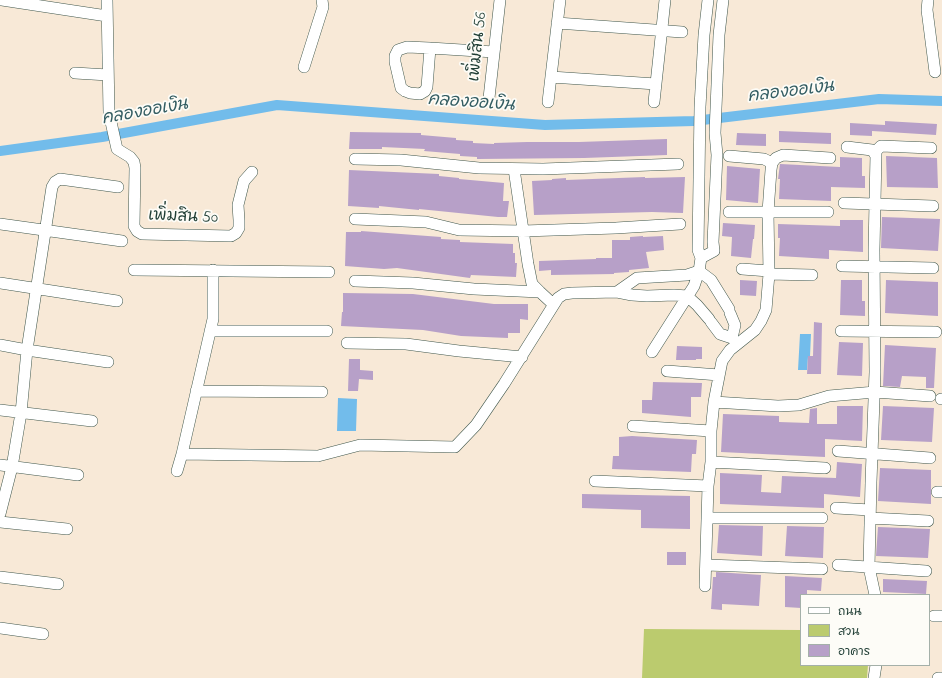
<!DOCTYPE html>
<meta charset="utf-8">
<style>
body{margin:0}
#map{position:relative;width:942px;height:678px;overflow:hidden;background:#f8e9d7;font-family:"Indie Flower","Playpen Sans Thai",sans-serif}
canvas{display:block}
.legend{position:absolute;left:800px;top:594px;width:130px;height:72px;box-sizing:border-box;background:#fdfcf7;border:1px solid #a4b0a9;margin:0;padding:5px 7px;list-style:none;font-size:12px;color:#1f3d34}
.legend li{display:flex;align-items:center;gap:8px;height:20px}
.legend b{width:20px;border:1px solid #a4b0a9}
</style>
<div id="map">
<canvas width="942" height="678"></canvas>
<ul class="legend">
<li><b style="height:5px;background:#fff"></b>ถนน</li>
<li><b style="height:11px;background:#bbcb6e"></b>สวน</li>
<li><b style="height:11px;background:#b7a0c8"></b>อาคาร</li>
</ul>
</div>
<script>
const c = document.querySelector('canvas').getContext('2d');
c.lineJoin = 'round';
function fill(path, color) { c.fillStyle = color; c.fill(path, 'evenodd'); }
const toPath = rows => new Path2D(rows.map(r => 'M' + r).join(''));
function stroke(path, color, width, dash) { c.strokeStyle = color; c.lineWidth = width; c.lineCap = dash ? 'butt' : 'round'; c.setLineDash(dash || []); c.stroke(path); }
function label(font, color, halo, rows, align = 'center') {
  c.font = font + ' "Indie Flower","Playpen Sans Thai",sans-serif'; c.lineWidth = 3.5; c.setLineDash([]); c.textBaseline = 'middle'; c.strokeStyle = halo; c.fillStyle = color; for (const [text, x, y, turn = 0] of rows) {
    c.save(); c.translate(x, y); c.rotate((+turn || 0) * Math.PI / 180); c.textAlign = isNaN(turn) ? turn : align; if (halo) c.strokeText(text, 0, 0); c.fillText(text, 0, 0); c.restore();
  }
}
const green = toPath([
 [644,629,801,630,801,665,868,665,867,678,642,678]
]);
const water = toPath([
 [800,334,811,334,810,356,808,357,807,370,798,370],
 [338,398,357,399,356,431,337,431]
]);
const canal = toPath([
 [0,151,102,137,277,105,545,125,694,121,879,99,942,101]
]);
const building = toPath([
 [885,121,937,124,936,135,872,131,872,136,850,135,850,123,885,125],
 [779,131,831,133,831,144,779,142],
 [350,132,421,133,421,135,456,138,456,140,473,141,473,143,494,144,494,143,527,142,579,142,667,139,667,155,584,158,477,159,477,157,460,156,460,154,424,151,425,149,382,147,382,149,349,149],
 [737,133,766,134,766,146,736,145],
 [886,156,937,158,938,188,887,187],
 [840,157,862,158,862,176,865,176,865,188,831,187,831,201,779,199,780,179,778,179,780,164,840,167],
 [727,166,760,169,758,203,726,200],
 [349,170,439,174,439,176,459,178,459,179,504,183,503,201,509,201,507,217,498,217,419,209,419,210,379,206,379,208,348,206],
 [645,177,645,178,685,177,683,213,652,212,534,215,532,181,552,180,552,179,566,178,566,180],
 [882,217,940,219,938,251,881,248],
 [840,220,863,220,863,252,829,250,829,259,779,256,780,238,778,238,778,224,840,226],
 [723,223,755,225,754,239,753,239,751,258,731,256,732,237,722,236],
 [361,231,441,237,441,239,460,240,460,242,513,244,513,253,515,253,515,263,517,263,516,277,471,275,470,278,397,268,384,269,345,266,346,232,361,232],
 [643,236,643,237,663,236,664,250,646,252,649,268,629,270,629,272,614,273,614,274,551,275,551,270,539,271,539,261,596,259,596,258,612,258,612,240,630,240,630,237],
 [740,280,757,281,756,296,740,295],
 [841,280,862,280,862,301,865,301,865,316,840,315],
 [886,280,938,282,938,316,885,313],
 [343,293,413,294,494,304,528,304,528,320,520,319,520,333,508,333,508,338,461,336,423,330,341,326,342,312,343,312],
 [814,322,822,323,821,374,807,374,808,356,813,356],
 [839,342,863,343,862,376,837,375],
 [885,345,936,348,934,388,926,388,926,377,902,376,900,387,883,386],
 [677,346,702,347,702,359,696,359,696,360,676,360],
 [349,359,360,359,360,370,373,371,373,380,359,379,358,391,348,391],
 [653,382,702,383,701,397,691,397,691,417,642,413,642,400,652,400],
 [837,406,863,406,862,441,825,439,825,457,721,452,723,414,779,416,779,422,809,423,810,409,817,408,817,424,837,424],
 [883,406,934,408,932,442,881,440],
 [632,436,697,440,696,454,692,454,691,472,612,469,613,456,619,456,619,437],
 [837,462,862,464,860,497,824,494,824,508,720,504,720,473,762,475,761,492,781,493,782,476,836,478],
 [880,468,931,470,931,504,878,501],
 [582,494,690,496,690,529,641,528,641,510,582,508],
 [719,525,763,526,762,556,717,553],
 [787,526,824,527,823,558,785,556],
 [878,527,930,529,928,558,876,556],
 [667,552,686,552,686,565,667,565],
 [716,572,761,575,759,606,722,604,722,610,711,609,713,577,716,577],
 [785,576,822,578,821,591,807,590,807,595,801,595,801,608,785,607],
 [883,579,927,581,926,594,883,592]
]);
const minor = toPath([
 [2,0,107,16],
 [107,0,109,113,117,149,130,157,134,162,135,168,134,226,137,231,142,234,231,236,236,233,239,228,239,220,238,205,244,181,252,172],
 [928,0,927,10,935,72],
 [557,23,682,32],
 [430,48,427,87,425,91,420,94,410,93,405,91,401,88,395,62,395,56,398,50,407,47,430,48,494,52],
 [304,67,323,7,322,0],
 [75,73,108,75],
 [551,77,656,84],
 [489,98,500,0],
 [548,102,560,0],
 [654,102,665,0],
 [847,147,872,150,876,154,874,250,875,372,871,482,869,567,875,595],
 [874,153,881,146,931,148],
 [729,156,764,159,772,163],
 [355,159,401,160,479,168,543,169,678,164],
 [514,169,528,264,532,284,540,292,553,304],
 [844,203,933,206],
 [729,212,828,212],
 [355,219,426,222,459,230,523,231,616,228,680,224],
 [0,224,122,241],
 [701,258,714,251,713,242,717,155,715,133,719,35,723,0],
 [842,266,933,268],
 [742,269,769,271],
 [134,270,329,272],
 [213,270,213,319,182,454,318,456,360,445,455,447,476,425,504,384,558,298,564,294,572,293,617,292],
 [769,274,768,212,771,170,772,163,776,158,783,155,830,158],
 [355,281,413,283,474,289,540,292],
 [0,283,117,301],
 [709,319,697,305,687,296,674,295,647,296,632,295,617,292,637,278,687,275,699,271,711,280,729,309],
 [711,322,720,334,732,338,735,325,730,313],
 [210,331,327,331],
 [841,331,936,332],
 [347,343,406,344,459,351,522,357],
 [0,345,27,350,108,362],
 [652,352,694,286,699,271,701,258,698,250,700,107,704,35,708,0],
 [667,371,719,375],
 [196,391,322,392],
 [941,399,942,399],
 [714,402,778,406,799,405,829,396,875,392,930,396],
 [0,410,92,421],
 [633,426,711,431],
 [838,451,930,458],
 [711,462,825,468],
 [0,465,78,475],
 [177,471,182,454],
 [595,481,708,486],
 [937,492,942,492],
 [836,508,870,510],
 [0,514,12,467,21,413,27,350,52,187,55,182,60,179,118,187],
 [707,518,822,518],
 [870,518,928,521],
 [0,522,67,529],
 [706,565,822,569],
 [838,565,926,571],
 [0,577,58,584],
 [705,586,708,486,711,462,711,431,714,402,722,361,730,350,755,330,761,321,766,310,769,274,812,275],
 [934,616,942,616],
 [0,628,43,634],
 [874,678,876,665],
 [938,678,942,678]
]);
const streetNames = [
 ["เพิ่มสิน 56",479,47,-84],
 ["เพิ่มสิน 50",183,218,2]
];
const waterNames = [
 ["คลองออเงิน",791,93,-7],
 ["คลองออเงิน",471,104,4],
 ["คลองออเงิน",145,113,-10]
];
fill(green, '#bbcb6e');
fill(water, '#72bceb');
stroke(canal, '#72bceb', 10);
fill(building, '#b7a0c8');
stroke(minor, '#40574c', 12);
stroke(minor, '#fff', 11);
label('16px', '#1f3d34', '#fdfcf7', streetNames);
label('italic 17px', '#345d62', '#fdfcf7', waterNames);
</script>
